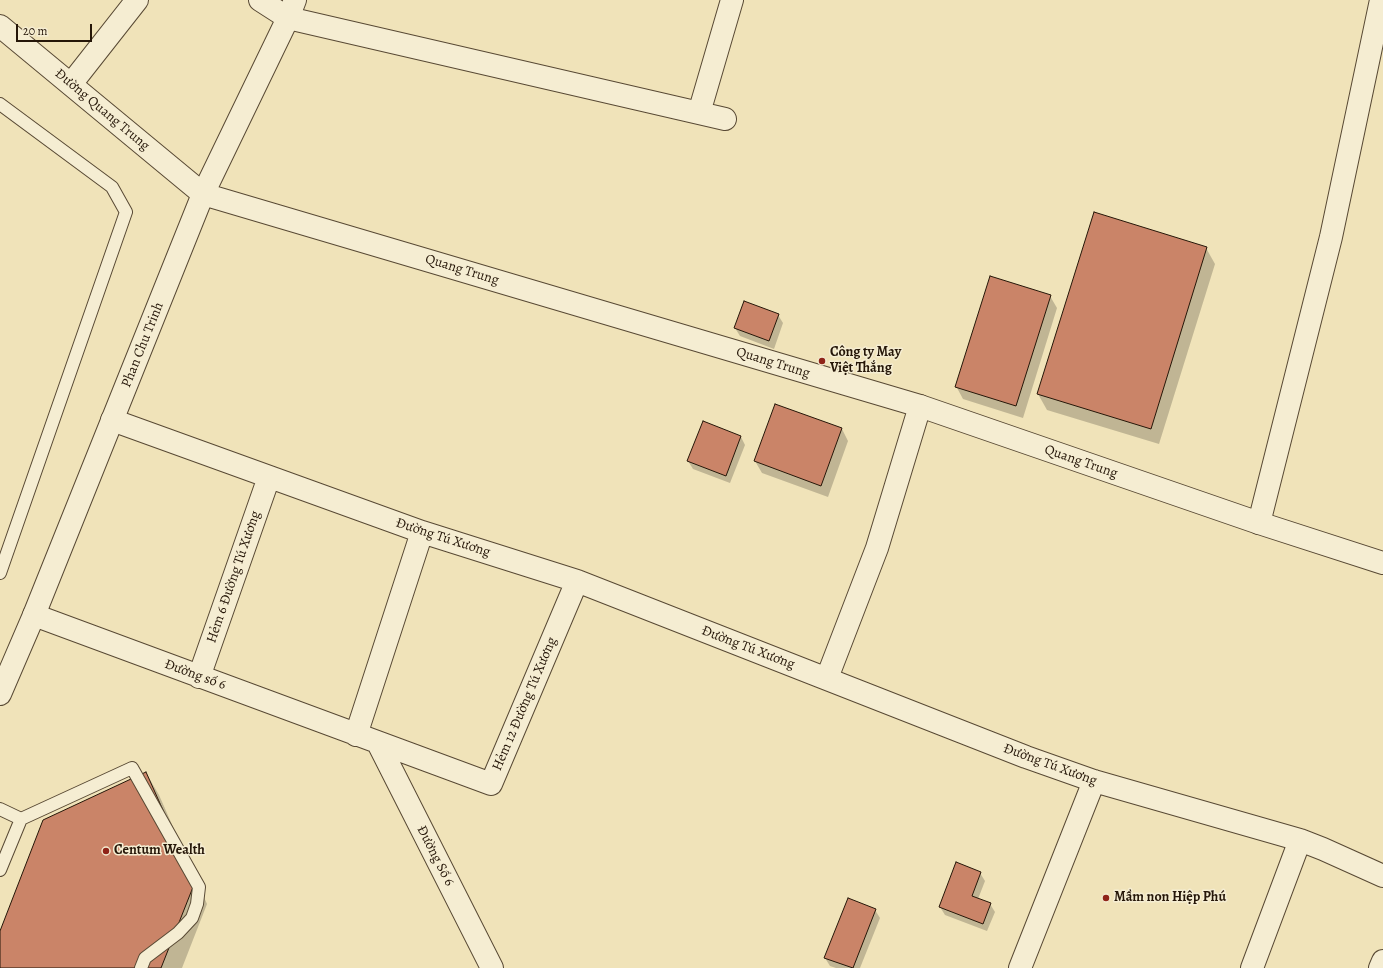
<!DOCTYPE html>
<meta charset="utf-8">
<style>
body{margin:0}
#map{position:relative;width:1383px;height:968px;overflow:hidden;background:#f0e3b9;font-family:Alegreya,serif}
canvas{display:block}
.scale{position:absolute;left:16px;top:24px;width:76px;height:18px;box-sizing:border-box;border:2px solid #251608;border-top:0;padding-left:5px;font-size:12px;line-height:14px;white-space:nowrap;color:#251608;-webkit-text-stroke:3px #f5edd2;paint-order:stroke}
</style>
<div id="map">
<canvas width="1383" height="968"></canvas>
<div class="scale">20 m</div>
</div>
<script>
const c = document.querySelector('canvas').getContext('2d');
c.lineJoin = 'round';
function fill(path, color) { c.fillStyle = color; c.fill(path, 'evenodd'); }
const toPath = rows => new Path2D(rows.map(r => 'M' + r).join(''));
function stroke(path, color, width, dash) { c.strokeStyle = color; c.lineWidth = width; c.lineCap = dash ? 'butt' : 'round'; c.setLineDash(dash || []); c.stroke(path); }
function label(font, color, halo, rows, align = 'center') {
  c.font = font + ' Alegreya,serif'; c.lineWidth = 3; c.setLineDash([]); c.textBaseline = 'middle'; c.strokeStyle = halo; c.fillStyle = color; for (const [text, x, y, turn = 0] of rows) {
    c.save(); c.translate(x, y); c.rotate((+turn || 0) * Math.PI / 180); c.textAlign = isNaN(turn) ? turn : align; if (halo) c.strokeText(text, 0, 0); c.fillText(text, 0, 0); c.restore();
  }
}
const shadow = toPath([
 [1206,248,1215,264,1159,444,1047,410,1038,394],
 [1050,296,1057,308,1023,418,963,399,956,386],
 [778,315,783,323,774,349,740,336,735,328],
 [842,429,848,441,828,497,762,473,755,461],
 [741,437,745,445,730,483,693,469,688,461],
 [146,773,159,795,207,904,182,968,0,968,0,934],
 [980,873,985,881,978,899,990,904,995,912,987,931,945,915,940,907],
 [875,910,880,918,860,968,836,968,830,966,825,958]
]);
const building = toPath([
 [1094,212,1207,247,1151,429,1037,394,1094,212],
 [990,276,1051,295,1016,406,955,387,990,276],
 [744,301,779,314,769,341,734,328,744,301],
 [775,404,842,428,821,486,754,461,775,404],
 [703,421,741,436,726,476,687,461,703,421],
 [146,772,195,882,161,968,0,968,0,931,43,820,146,772],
 [956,862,981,872,972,896,991,903,983,924,939,907,956,862],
 [848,898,876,909,853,968,824,958,848,898]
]);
const service = toPath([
 [0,104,112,187,126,212,0,573],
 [0,809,21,819,0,870],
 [21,819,132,768,199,887,197,904,192,918,178,933,145,958,141,968]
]);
const minor = toPath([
 [260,0,288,18,725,119],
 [71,84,137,0],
 [699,113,732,0],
 [112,420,422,532,577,581,1026,757,1094,781,1300,840,1323,849,1383,876],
 [1259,523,1331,237,1381,0],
 [34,615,491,784,577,581],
 [199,677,269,477],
 [827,678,877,548,920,406],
 [356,735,422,532],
 [378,743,492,968],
 [1020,968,1094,781],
 [1252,968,1300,840],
 [1380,968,1383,961]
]);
const tertiary = toPath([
 [0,26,203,194,920,406,1259,523,1383,563],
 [0,694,34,615,203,194,288,18,295,0]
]);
const markers = [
 [822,361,4,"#8f2418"],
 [106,851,4,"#8f2418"],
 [1106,898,4,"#8f2418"]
];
const streetNames = [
 ["Đường Quang Trung",102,110,40],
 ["Quang Trung",462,270,17],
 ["Phan Chu Trinh",143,345,-68],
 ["Quang Trung",773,363,17],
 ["Quang Trung",1081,462,19],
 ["Đường Tú Xương",443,538,18],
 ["Hẻm 6 Đường Tú Xương",234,577,-71],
 ["Đường Tú Xương",748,648,21],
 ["Đường số 6",195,675,20],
 ["Hẻm 12 Đường Tú Xương",525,704,-67],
 ["Đường Tú Xương",1050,765,20],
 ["Đường Số 6",435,856,63]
];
const poiNames = [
 ["Công ty May",830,353],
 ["Việt Thắng",830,369],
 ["Centum Wealth",114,851],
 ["Mầm non Hiệp Phú",1114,898]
];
fill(shadow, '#0003');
fill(building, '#ca8468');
stroke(building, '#251608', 1);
stroke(service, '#584934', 14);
stroke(minor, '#584934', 24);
stroke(tertiary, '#584934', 24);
stroke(service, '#f5edd2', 12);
stroke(minor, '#f5edd2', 22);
stroke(tertiary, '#f5edd2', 22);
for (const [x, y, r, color] of markers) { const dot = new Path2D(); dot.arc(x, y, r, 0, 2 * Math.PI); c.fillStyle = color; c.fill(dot); stroke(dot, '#f5edd2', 1.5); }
label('14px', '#251608', '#f5edd2', streetNames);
label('bold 14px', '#251608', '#f5edd2', poiNames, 'left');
</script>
